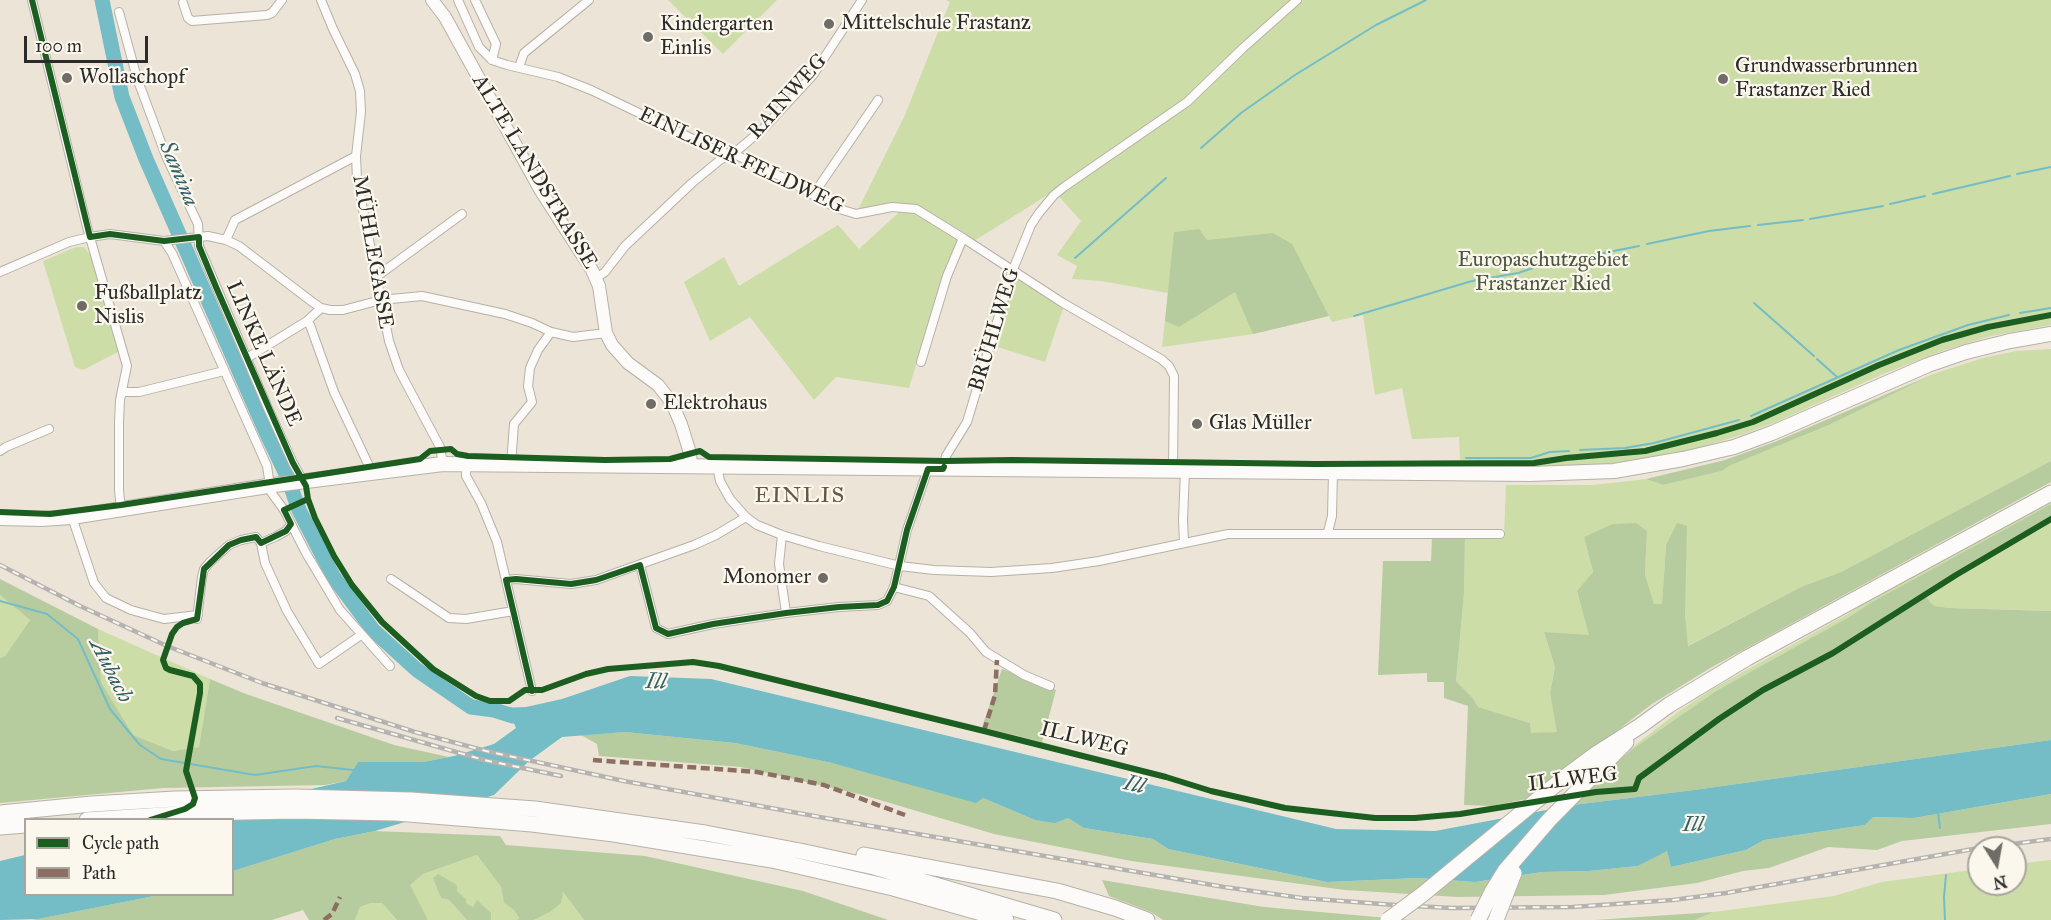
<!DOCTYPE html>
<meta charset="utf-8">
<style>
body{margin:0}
#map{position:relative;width:2051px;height:920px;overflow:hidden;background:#ece4d6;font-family:"IM FELL Great Primer",serif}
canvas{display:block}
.legend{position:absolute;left:24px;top:818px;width:210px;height:78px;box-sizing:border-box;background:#fbf7ec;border:2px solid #a8a59f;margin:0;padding:8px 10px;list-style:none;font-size:18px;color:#2b2b2b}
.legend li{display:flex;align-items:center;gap:12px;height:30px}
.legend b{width:30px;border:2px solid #a8a59f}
.north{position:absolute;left:1967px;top:836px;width:60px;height:60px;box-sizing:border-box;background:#fbf7ec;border:2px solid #a8a59f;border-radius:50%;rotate:169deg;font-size:16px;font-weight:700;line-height:24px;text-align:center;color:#2b2b2b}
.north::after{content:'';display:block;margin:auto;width:21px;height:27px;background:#6f6c67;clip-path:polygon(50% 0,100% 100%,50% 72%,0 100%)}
.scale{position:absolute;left:24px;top:36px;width:124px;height:27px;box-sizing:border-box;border:3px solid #2b2b2b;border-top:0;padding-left:8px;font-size:18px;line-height:21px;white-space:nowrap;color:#2b2b2b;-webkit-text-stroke:4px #fbf7ec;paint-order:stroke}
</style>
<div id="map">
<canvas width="2051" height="920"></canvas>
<ul class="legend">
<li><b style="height:8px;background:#1b5e20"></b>Cycle path</li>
<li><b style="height:8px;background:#8d6e63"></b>Path</li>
</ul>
<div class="north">N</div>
<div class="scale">100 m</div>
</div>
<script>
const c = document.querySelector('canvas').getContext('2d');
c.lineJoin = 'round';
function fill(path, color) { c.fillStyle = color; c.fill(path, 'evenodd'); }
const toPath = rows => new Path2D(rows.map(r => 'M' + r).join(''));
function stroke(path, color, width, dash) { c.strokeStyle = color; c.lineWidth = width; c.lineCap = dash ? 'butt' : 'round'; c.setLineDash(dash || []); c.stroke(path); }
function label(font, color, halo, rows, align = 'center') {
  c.font = font + ' "IM FELL Great Primer",serif'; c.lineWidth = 4.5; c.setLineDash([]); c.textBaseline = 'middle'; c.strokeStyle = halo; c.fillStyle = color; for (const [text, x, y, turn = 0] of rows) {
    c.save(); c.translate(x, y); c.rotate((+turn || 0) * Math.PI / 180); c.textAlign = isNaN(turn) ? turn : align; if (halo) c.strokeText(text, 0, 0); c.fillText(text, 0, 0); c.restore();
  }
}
const green = toPath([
 [668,0,777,0,723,54],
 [946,0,2051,0,2051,312,1995,322,1933,341,1879,362,1770,412,1739,424,1687,439,1625,451,1556,456,1532,461,1460,460,1459,437,1412,439,1402,388,1375,395,1363,315,1332,322,1329,316,1253,334,1162,347,1168,293,1101,281,1072,279,1077,266,1057,255,1081,221,1054,191,974,241,962,234,944,273,909,388,836,377,814,400,750,317,710,341,684,282,724,257,739,286,838,225,859,249,908,204,858,210,905,115,950,2],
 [76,247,84,247,90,255,92,255,120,351,83,370,75,367,43,261],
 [1009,265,1066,300,1045,362,988,344],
 [2051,317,2051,325,1991,336,1945,350,1883,374,1776,422,1741,435,1695,449,1670,455,1603,465,1428,468,1425,464,1538,465,1566,460,1626,456,1668,448,1754,424,1880,367,1942,343,1988,328],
 [2051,349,2051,461,1841,572,1801,587,1687,646,1685,614,1666,545,1662,604,1654,604,1645,574,1647,531,1584,537,1593,572,1577,592,1590,636,1544,632,1555,667,1550,693,1558,732,1531,734,1530,723,1477,707,1472,697,1456,681,1464,594,1465,538,1504,537,1506,485,1593,485,1646,479,1663,485,1722,471,1729,466,1829,425,1936,373,1983,358,2016,351],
 [2051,501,2051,504,1872,602,1849,617,1716,691,1631,750,1630,749,1678,712,1714,688,1848,614,1870,598],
 [2051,521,2051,611,1949,608,1935,606,1930,602,1926,596],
 [0,595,30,620,5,656,0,658],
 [98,629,210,679,199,747,173,751,133,735,101,682],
 [477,855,501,887,504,903,514,910,519,918,517,920,491,920,490,913,477,901,473,907,466,903,466,899,457,891,457,885,448,881,439,891,441,898,449,900,467,920,428,920,409,885,423,874],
 [2051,860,2051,920,1695,920,1714,912,1834,896,1882,882,1979,869,1979,884,2015,884,2015,864],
 [562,891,584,920,534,920,550,912],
 [371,903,382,903,397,920,355,920,360,907]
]);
const forest = toPath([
 [1199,229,1207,240,1273,233,1292,244,1329,316,1253,334,1235,292,1179,327,1165,321,1174,232],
 [1936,373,1829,425,1729,466,1722,471,1663,485,1646,479,1725,460,1777,441],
 [2051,461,2051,482,1712,667,1652,704,1527,799,1491,806,1464,805,1468,706,1444,698,1444,682,1427,682,1427,673,1378,675,1383,561,1431,561,1432,538,1465,538,1464,594,1456,681,1472,697,1478,707,1530,723,1531,733,1557,732,1550,693,1555,667,1544,632,1589,635,1577,591,1593,572,1584,537,1613,524,1636,523,1647,531,1645,574,1654,604,1662,604,1666,545,1677,523,1687,526,1685,614,1688,646,1801,587,1841,572],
 [2051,504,2051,516,1924,593,1930,602,1935,606,1949,608,2051,611,2051,740,1694,790,1573,805,1605,773,1631,750,1716,691,1849,617,1872,602],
 [0,579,98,629,101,682,133,735,173,751,199,747,210,679,246,694,394,745,449,757,423,762,358,762,346,781,325,785,163,788,0,803,0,658,5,656,30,620,0,595],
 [1002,669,1056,690,1042,742,982,727],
 [625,732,735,743,832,763,983,798,1035,820,1068,818,1084,828,1153,839,1168,849,1327,882,1419,878,1475,882,1542,872,1589,871,1638,866,1667,850,1671,867,1746,850,1764,840,1865,825,1872,817,1914,818,2051,794,2051,824,1902,841,1877,850,1828,847,1769,868,1743,871,1697,883,1604,895,1458,897,1345,890,1131,861,994,834,863,795,741,767,599,756,597,744,581,735],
 [375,831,500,836,506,845,645,856,803,891,888,920,584,920,563,892,561,903,550,912,534,920,517,920,519,918,514,910,504,903,501,887,477,855,423,874,410,885,428,920,397,920,382,903,371,903,360,907,355,920,309,920,303,910,272,920,32,920,159,895,232,894,233,871,335,839],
 [438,874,457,885,457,891,466,899,466,903,473,907,477,900,491,913,491,920,467,920,449,900,441,898,433,878],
 [1102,880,1264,907,1410,920,1163,920,1151,912,1109,896],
 [1714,912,1695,920,1595,920]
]);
const water = toPath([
 [630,676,711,679,1336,829,1435,831,1573,805,1694,790,2051,740,2051,794,1914,818,1873,817,1865,825,1764,840,1746,850,1671,867,1667,851,1638,866,1589,871,1542,872,1475,882,1419,878,1327,882,1168,849,1153,839,1084,828,1068,818,1055,823,1035,820,983,798,976,803,832,763,735,743,625,732,562,737,529,761,494,795,375,831,335,839,233,871,232,820,178,820,346,781,358,762,423,762,454,756,494,744,516,728,513,721,497,716,494,710,497,708,526,707,562,699],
 [25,855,26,894,159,895,38,919,0,920,0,861]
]);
const stream = toPath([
 [1201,148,1241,113,1295,75,1376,25,1426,0],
 [2017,174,2051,167],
 [1933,194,2010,176],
 [1890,204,1925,196],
 [1810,219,1883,206],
 [1758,225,1803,220],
 [1647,244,1709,231,1750,226],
 [1075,258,1166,178],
 [1578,258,1639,246],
 [1541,266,1571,259],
 [1754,303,1814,356],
 [2020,313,2051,308],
 [1354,316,1472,281,1518,273,1533,268],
 [1817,359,1837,377],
 [1751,416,1899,350,1968,325,2009,315],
 [1580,450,1625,448,1654,443,1739,420],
 [1466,458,1531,458,1550,452,1569,451],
 [0,601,47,614,78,639,110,709,140,745,161,759,255,775,316,766,353,770],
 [1938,813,1940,828],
 [1945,920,1944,897,1946,875]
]);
const river = toPath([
 [102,0,122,97,146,159,266,432,287,476,299,510,333,576,373,630,417,670,471,707,494,710,513,716]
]);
const street = toPath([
 [32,0,87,227,127,366,120,400,119,422,119,490,121,510],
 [321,0,333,29,355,74,360,91,361,112,356,156,357,179,389,341,399,370,440,447,443,464],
 [458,0,479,47,492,60,507,65,558,77,591,90,716,150,738,156,790,181,836,208,856,214,892,207,916,209,963,238,1063,303,1161,359,1169,366,1174,376,1173,471],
 [475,0,496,44,492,60],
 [183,3,188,18,192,21,267,15,272,13,282,0],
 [119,12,137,78,166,156,198,224,199,246,267,406,293,463,303,481],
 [519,67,524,53,589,0],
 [813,195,878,100],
 [226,240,235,220,356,156],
 [164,241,172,253,267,466,271,492,284,510,306,553,340,610,390,666],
 [0,272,69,242,90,237,110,234,164,241,208,236,226,240,239,246,311,301,321,308,330,310,343,310,381,300,422,296,505,314,532,323,551,332,573,337,606,333],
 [376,277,462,214],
 [596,278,605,272,625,246,692,183,720,160,739,149,764,128,813,75,862,0],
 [321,308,307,321,310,325,334,392,369,466,370,473],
 [247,358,307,321],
 [921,362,947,276,963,238],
 [122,392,139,392,224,371],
 [0,451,6,447,49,429],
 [466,465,466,476,481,503,497,542,532,691],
 [511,465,514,424,532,402,528,386,530,368,538,350,551,332],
 [717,466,720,481,730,499,746,517,757,525,782,535,819,546,900,566,934,570,991,572,1052,568,1099,561,1228,534,1500,534],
 [943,469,946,456,967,422,1012,272,1031,225,1039,213,1054,195,1064,187,1187,102,1243,48,1297,0],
 [72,517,94,583,106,598,131,610,164,619,198,615],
 [1328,532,1332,516,1333,472],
 [782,535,779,564,786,613],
 [1184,542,1183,520,1185,471],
 [261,543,265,563,287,611,319,664,361,635],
 [640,565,656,628,668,634,713,624,786,613,839,607,878,605,887,601,894,587,907,530,928,469],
 [391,579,449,618,466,619,513,611],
 [506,580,516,579,571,584,596,580,694,545,716,535,746,517],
 [894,587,929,596,970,633,986,652,1024,675,1050,686],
 [197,619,202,577,204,569,210,562,229,545,241,540,256,537,261,543,275,537,286,531,291,524]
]);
const secondary = toPath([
 [432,0,445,17,541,191,592,270,599,286,606,333,612,345,628,363,658,385,672,403,681,424,690,453,691,466]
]);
const primary = toPath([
 [0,518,41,519,72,517,274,485,443,464,1530,474,1614,471,1683,459,1734,447,1772,433,1928,365,1966,352,2010,341,2051,334]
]);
const highway = toPath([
 [1565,777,1596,754,1640,726,1669,705,1747,658,2051,493],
 [0,813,92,804,175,799,295,797,411,800,535,809,705,833,800,851,874,867,1054,920],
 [87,820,193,813,294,811,396,813,532,824,614,834,772,860,893,888,1006,920],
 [0,827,26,825],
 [864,855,1057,891,1115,908,1147,920],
 [1505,871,1549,820,1626,742]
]);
const rail = toPath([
 [0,565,80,606,167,646,262,683,415,732,486,751,624,781,825,818,1224,887,1302,898,1395,905,1451,908,1572,907,1673,900,1726,893,1979,848],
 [337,718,484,760,561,776],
 [1981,848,2051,839]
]);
const highwayBridge = toPath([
 [1388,920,1423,894,1565,777],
 [1478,920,1492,892,1505,871],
 [1496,920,1514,873]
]);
const quiet = toPath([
 [984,731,995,695,997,660],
 [593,760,757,772,824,785,905,815],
 [324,920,332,914,340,897]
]);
const cycleway = toPath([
 [32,0,90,237,110,234,164,241,199,237,199,246,216,287,293,463,306,486,308,499,315,518,334,556,352,585,382,622,433,669,476,696,490,701,509,701,525,690,542,690,586,674,608,669,693,662,719,666,984,731,1166,777,1211,791,1285,808,1375,818,1415,818,1460,814,1596,792,1635,789,1639,778,1719,719,1763,690,1833,653,1956,575,2051,519],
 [0,512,50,514,121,505,420,459,430,451,451,449,457,454,468,456,605,460,670,459,700,451,709,457,945,461,1012,460,1315,464,1534,463,1566,458,1645,451,1717,433,1753,422,1879,365,1942,340,1988,327,2051,315],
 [532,691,506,580,516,579,571,584,596,580,640,565,656,628,668,634,713,624,786,613,839,607,878,605,887,601,894,587,907,530,928,469,943,469,944,467],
 [150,820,185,809,193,804,195,798,186,771,200,693,200,684,193,676,170,670,166,668,163,660,172,634,177,627,183,623,197,619,204,569,229,545,241,540,256,537,261,543,286,531,291,524,284,510,308,499]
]);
const markers = [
 [829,24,6,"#6f6c67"],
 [648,37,6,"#6f6c67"],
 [67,78,6,"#6f6c67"],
 [1723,79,6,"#6f6c67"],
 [82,306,6,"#6f6c67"],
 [651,404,6,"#6f6c67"],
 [1197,424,6,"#6f6c67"],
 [823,578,6,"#6f6c67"]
];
const poiNames = [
 ["Mittelschule Frastanz",841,24],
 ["Kindergarten",660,25],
 ["Einlis",660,49],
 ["Grundwasserbrunnen",1735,67],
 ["Frastanzer Ried",1735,91],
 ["Wollaschopf",79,78],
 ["Fußballplatz",94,294],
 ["Nislis",94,318],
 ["Elektrohaus",663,404],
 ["Glas Müller",1209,424],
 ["Monomer",811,578,"right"]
];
const streetNames = [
 ["RAINWEG",788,97,-48],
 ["EINLISER FELDWEG",741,161,25],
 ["ALTE LANDSTRASSE",534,172,59],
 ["MÜHLEGASSE",372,252,80],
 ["BRÜHLWEG",995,330,-73],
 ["LINKE LÄNDE",263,354,66],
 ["ILLWEG",1084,740,14],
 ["ILLWEG",1573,780,-7]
];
const parkNames = [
 ["Europaschutzgebiet",1543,261],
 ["Frastanzer Ried",1543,285]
];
const waterNames = [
 ["Samina",178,174,67],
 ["Aubach",110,671,63],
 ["Ill",656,683,2],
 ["Ill",1134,786,14],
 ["Ill",1693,826]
];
const neighbourhoodNames = [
 ["EINLIS",800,497]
];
fill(green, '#ccdda8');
fill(forest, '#b7cc9e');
fill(water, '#74bdc6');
stroke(stream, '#74bdc6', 2);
stroke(river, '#74bdc6', 15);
stroke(street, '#b6b1a8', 10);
stroke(secondary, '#b6b1a8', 14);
stroke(primary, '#b6b1a8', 16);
stroke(highway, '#b6b1a8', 17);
stroke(street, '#fcfbf9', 8);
stroke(secondary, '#fcfbf9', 12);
stroke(primary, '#fcfbf9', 14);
stroke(highway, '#fcfbf9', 15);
stroke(rail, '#b4b3b1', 4.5);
stroke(rail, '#fbf7ec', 2, [7]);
stroke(highwayBridge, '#b6b1a8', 17, []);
stroke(highwayBridge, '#fcfbf9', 15);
stroke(quiet, '#8d6e63', 4.5, [9, 4.5]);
stroke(cycleway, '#1b5e20', 6);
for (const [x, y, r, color] of markers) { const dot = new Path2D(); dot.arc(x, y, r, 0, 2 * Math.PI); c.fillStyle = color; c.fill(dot); stroke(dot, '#fbf7ec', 2); }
label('21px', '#2b2b2b', '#fbf7ec', poiNames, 'left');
label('21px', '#2b2b2b', '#fbf7ec', streetNames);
label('21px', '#4c5641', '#fbf7ec', parkNames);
label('italic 22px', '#335f66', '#fbf7ec', waterNames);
c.letterSpacing = '1.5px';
label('22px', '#675745', '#fbf7ec', neighbourhoodNames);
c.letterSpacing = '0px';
</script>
